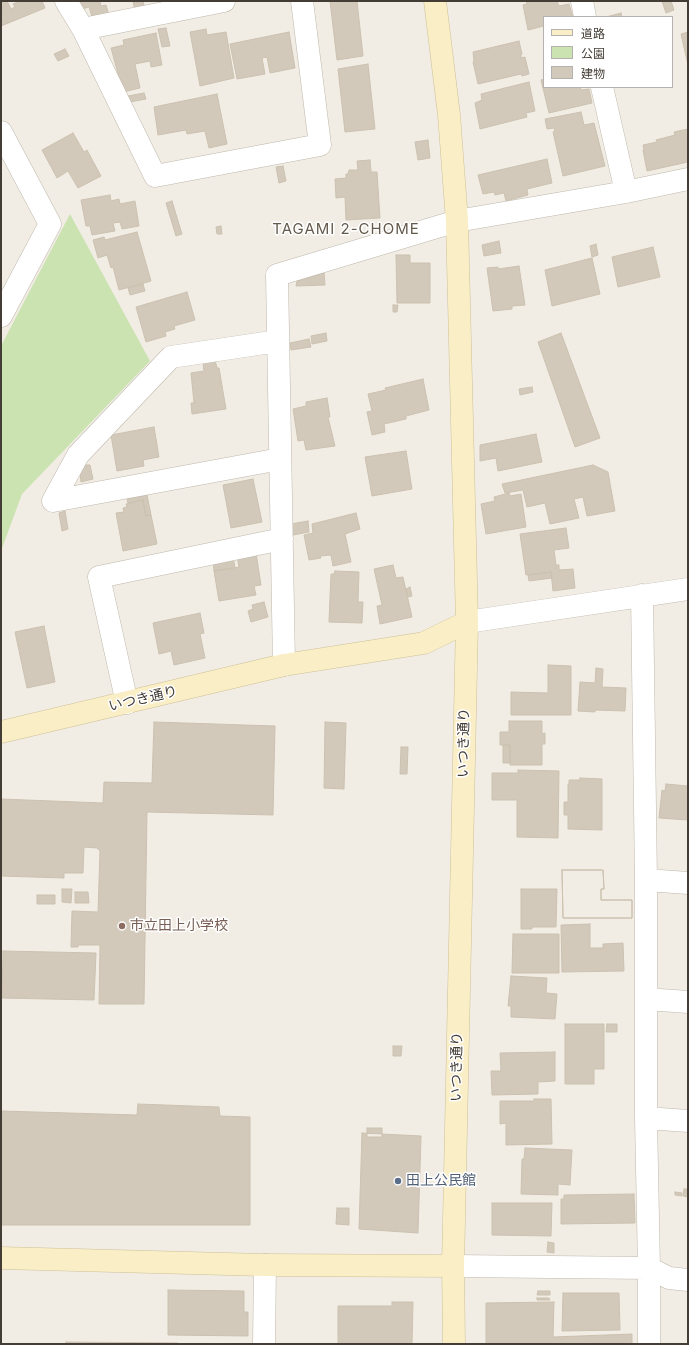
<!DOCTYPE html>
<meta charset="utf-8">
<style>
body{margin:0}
#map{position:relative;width:689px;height:1345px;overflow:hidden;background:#f1ede5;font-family:Inter,"Noto Sans JP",sans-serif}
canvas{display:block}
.frame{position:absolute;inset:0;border:2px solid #433d35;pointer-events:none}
.legend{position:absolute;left:543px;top:16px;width:130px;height:72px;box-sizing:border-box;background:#fff;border:1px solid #b4b1ae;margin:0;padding:5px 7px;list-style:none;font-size:12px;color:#433d35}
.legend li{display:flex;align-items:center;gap:8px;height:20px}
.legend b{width:20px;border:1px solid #b4b1ae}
</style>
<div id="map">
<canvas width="689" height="1345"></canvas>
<div class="frame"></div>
<ul class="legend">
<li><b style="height:5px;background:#faeec6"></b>道路</li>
<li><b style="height:11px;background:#cbe3b0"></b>公園</li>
<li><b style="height:11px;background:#d2c9bb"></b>建物</li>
</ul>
</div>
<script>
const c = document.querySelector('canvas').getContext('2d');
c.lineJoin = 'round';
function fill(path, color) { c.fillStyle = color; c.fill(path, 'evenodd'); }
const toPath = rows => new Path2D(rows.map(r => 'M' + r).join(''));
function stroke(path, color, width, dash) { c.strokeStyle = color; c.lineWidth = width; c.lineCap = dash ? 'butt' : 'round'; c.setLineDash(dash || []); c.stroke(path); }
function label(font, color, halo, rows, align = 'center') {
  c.font = font + ' Inter,"Noto Sans JP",sans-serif'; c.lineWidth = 3; c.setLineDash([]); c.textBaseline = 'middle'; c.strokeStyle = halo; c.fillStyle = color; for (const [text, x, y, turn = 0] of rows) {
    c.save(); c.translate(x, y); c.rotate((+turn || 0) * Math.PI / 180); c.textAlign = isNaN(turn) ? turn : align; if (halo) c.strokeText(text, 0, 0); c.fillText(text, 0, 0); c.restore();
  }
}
const green = toPath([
 [70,214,150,361,22,494,1,551,1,346]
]);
const building = toPath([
 [1,1,7,1,11,9,15,7,13,4,20,1,42,1,45,8,1,26,1,1],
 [76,1,100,1,101,6,106,5,109,15,93,20,89,7,79,10,76,1],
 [133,1,143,1,145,9,135,11,133,1],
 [330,1,357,1,363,56,337,60,330,1],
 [526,1,557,1,559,6,569,4,573,17,544,17,544,26,528,30,523,5,527,4,526,1],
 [662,1,671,1,674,10,666,13,662,1],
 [621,13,622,17,606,17,621,13],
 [166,28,170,46,162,47,158,29,166,28],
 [206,29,207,35,226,32,234,78,200,86,190,32,206,29],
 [289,32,295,68,270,73,267,57,262,58,265,74,237,79,230,44,289,32],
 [688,32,688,65,681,34,688,32],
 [156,33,162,65,151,67,150,61,135,64,140,88,123,92,111,48,124,45,123,40,156,33],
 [519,41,522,54,521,54,521,58,525,57,529,74,522,76,521,74,478,84,473,62,474,62,473,52,519,41],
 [65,49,69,56,58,61,54,54,65,49],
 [368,64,375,129,345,132,338,69,368,64],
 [544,79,544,87,580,87,581,90,589,89,592,103,549,113,541,80,544,79],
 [529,82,535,111,526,113,527,117,480,129,475,103,482,100,481,94,529,82],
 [144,93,146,99,130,102,128,96,144,93],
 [217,94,227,144,209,148,205,131,187,134,186,130,158,135,154,107,217,94],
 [581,112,584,125,594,123,605,166,563,176,553,132,555,131,554,128,547,129,545,119,581,112],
 [688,129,688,162,647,171,643,150,644,150,643,145,657,142,656,140,675,135,674,132,688,129],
 [73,133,84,152,87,150,101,176,78,188,68,171,57,178,42,150,73,133],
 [428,140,430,158,418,160,415,142,428,140],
 [547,159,552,183,527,189,528,195,506,201,504,193,495,195,494,192,483,194,478,175,547,159],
 [370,160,371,172,377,172,380,218,346,220,345,197,336,198,335,179,346,178,346,174,348,174,349,170,358,170,357,161,370,160],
 [283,166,286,181,279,183,276,167,283,166],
 [110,195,111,201,119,199,120,204,135,201,139,226,122,229,120,222,113,223,115,231,92,235,90,226,86,226,81,200,110,195],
 [172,201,182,234,176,236,166,203,172,201],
 [221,226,222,234,217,234,216,227,221,226],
 [137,232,151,281,119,290,113,267,111,268,107,255,98,258,93,240,104,237,105,240,137,232],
 [499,241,501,253,484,256,482,245,499,241],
 [596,244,598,255,592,257,590,246,596,244],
 [653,247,660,277,618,287,612,257,653,247],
 [396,255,410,255,410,263,430,263,430,303,397,303,396,255],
 [592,258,600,294,552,306,545,270,592,258],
 [519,266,525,305,512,306,512,309,493,311,487,268,498,267,498,269,519,266],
 [324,273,325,285,296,286,297,281,324,273],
 [143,284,145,291,130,295,128,288,143,284],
 [187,292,195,320,174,326,175,329,165,332,166,336,146,342,136,307,187,292],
 [393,305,398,305,397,312,393,312,393,305],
 [326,333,327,341,312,344,311,336,326,333],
 [561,333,600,438,575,447,538,342,561,333],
 [309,339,311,347,291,350,290,343,309,339],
 [215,360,217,368,219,368,226,409,192,414,191,403,194,403,191,373,204,371,203,363,215,360],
 [423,379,429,410,406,416,406,419,384,424,385,432,372,435,367,412,372,411,368,394,386,390,385,388,423,379],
 [532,387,533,392,520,395,519,389,532,387],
 [327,398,330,417,328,417,335,446,306,450,304,440,298,441,293,409,306,406,306,402,327,398],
 [154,427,159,457,143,460,144,466,117,471,111,435,154,427],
 [536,434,542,462,498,471,496,458,480,461,480,445,536,434],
 [406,451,412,489,372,496,365,457,406,451],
 [86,465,90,465,93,479,81,482,80,473,86,465],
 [593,465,608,472,615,511,587,516,583,497,574,499,579,518,550,524,545,503,527,507,523,490,505,493,502,484,593,465],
 [253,479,262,522,231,528,223,485,253,479],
 [509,493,510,496,521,494,526,527,486,534,481,504,495,501,494,497,509,493],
 [147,495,151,515,146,516,143,500,128,503,127,499,147,495],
 [143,500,146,516,151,515,157,544,123,551,116,513,124,512,123,508,127,507,126,504,143,500],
 [65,511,68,529,62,531,59,513,65,511],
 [356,513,360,529,345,534,351,562,333,566,331,555,320,556,321,558,309,560,304,535,313,533,312,524,356,513],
 [308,521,309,532,293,535,291,524,308,521],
 [566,528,569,548,554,550,556,565,559,565,559,570,573,569,575,588,553,591,551,572,526,575,520,534,566,528],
 [256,553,261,585,254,586,256,595,219,601,214,571,239,567,237,556,256,553],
 [233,557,235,568,214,571,213,561,233,557],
 [393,565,396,578,403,577,412,617,380,624,377,606,382,605,374,569,393,565],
 [335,571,359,572,358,602,363,602,362,623,329,622,331,574,334,574,335,571],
 [551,572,552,578,529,581,528,575,551,572],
 [410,587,412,596,408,597,406,589,410,587],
 [264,602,268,617,251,622,248,611,253,609,252,605,264,602],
 [200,613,204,633,200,634,205,658,174,665,171,651,159,654,153,623,200,613],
 [44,626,55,682,27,688,15,632,44,626],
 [548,665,571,666,571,715,511,715,511,692,548,693,548,665],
 [596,668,603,669,602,687,626,688,625,711,595,710,595,712,578,711,580,682,595,683,596,668],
 [509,721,542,721,542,734,545,733,545,744,542,744,542,765,510,765,510,745,500,745,500,732,509,732,509,721],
 [154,722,275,726,273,815,147,812,144,1004,99,1004,100,945,78,945,78,947,71,947,72,911,98,912,100,851,97,848,84,847,83,873,64,873,64,878,1,876,1,799,103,803,104,782,152,783,154,722],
 [325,722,346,723,344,789,324,788,325,722],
 [503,745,510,745,510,763,503,763,503,745],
 [401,747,408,747,407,774,400,774,401,747],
 [518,770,559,771,558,838,517,837,517,800,492,800,492,773,518,773,518,770],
 [580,778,602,779,602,830,568,829,568,815,564,815,564,802,568,802,568,784,569,784,569,780,580,780,580,778],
 [666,784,688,786,688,820,659,818,662,790,665,791,666,784],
 [562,870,603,870,604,889,601,889,601,900,632,900,632,918,563,918,562,870],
 [562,870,603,870,604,889,601,889,601,900,632,900,632,918,563,918,562,870],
 [62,889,72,889,71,903,62,902,62,889],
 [521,889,557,889,556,927,532,927,532,929,521,929,521,889],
 [75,892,88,892,89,903,75,903,75,892],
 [37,895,55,895,55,904,37,904,37,895],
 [590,924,590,948,603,948,603,944,623,943,624,971,562,972,561,925,590,924],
 [513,934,559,934,559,973,512,973,513,934],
 [3,951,96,953,94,1000,2,998,3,951],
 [511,976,547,978,546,993,557,994,555,1019,511,1017,511,1006,508,1006,511,976],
 [565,1024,604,1024,604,1069,594,1069,594,1084,565,1084,565,1024],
 [607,1024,617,1024,617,1032,606,1032,607,1024],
 [393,1046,402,1046,401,1056,393,1056,393,1046],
 [555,1052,555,1081,538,1082,538,1094,492,1095,491,1071,501,1071,500,1053,555,1052],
 [534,1099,551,1099,552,1144,506,1145,506,1123,500,1124,500,1101,534,1101,534,1099],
 [138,1104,219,1107,220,1116,250,1117,250,1225,1,1225,1,1111,137,1115,138,1104],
 [367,1128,382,1128,382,1137,367,1137,367,1128],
 [362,1133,421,1136,418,1233,359,1229,362,1133],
 [525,1148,572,1150,570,1185,558,1184,558,1195,521,1194,522,1159,524,1159,525,1148],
 [684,1189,688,1189,688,1197,683,1196,684,1189],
 [675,1192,682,1193,682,1196,675,1195,675,1192],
 [634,1194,635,1223,561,1224,561,1199,564,1199,564,1195,634,1194],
 [492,1203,552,1203,551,1236,492,1235,492,1203],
 [337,1208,349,1208,349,1225,336,1224,337,1208],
 [548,1242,554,1243,554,1253,547,1252,548,1242],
 [168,1290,244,1291,244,1312,248,1312,248,1336,168,1335,168,1290],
 [538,1291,550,1291,550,1295,537,1295,538,1291],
 [563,1293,619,1293,620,1330,562,1331,563,1293],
 [537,1298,549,1298,550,1300,537,1300,537,1298],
 [392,1302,413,1302,412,1344,338,1344,338,1306,392,1306,392,1302],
 [554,1302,553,1337,632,1334,632,1344,486,1344,486,1303,554,1302],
 [66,1342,178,1343,178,1344,66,1344,66,1342]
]);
const street = toPath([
 [66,1,83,29,155,176,320,145,302,1],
 [582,1,585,17],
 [83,29,224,1],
 [602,87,626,192],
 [1,132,50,224,1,316],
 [278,341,171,357,78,455,53,501,280,459],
 [642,595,646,880,646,1118,649,1268,649,1344],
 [467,622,688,589],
 [284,665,277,275,457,221,626,192,688,179],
 [127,703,99,577,282,539],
 [646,880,688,883],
 [646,999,688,1002],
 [646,1118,688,1121],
 [453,1266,649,1268,669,1278,688,1280],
 [264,1344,265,1265]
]);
const secondary = toPath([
 [435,1,449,115,457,221,467,622,453,1266,454,1344],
 [1,732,284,665,424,643,467,622],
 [1,1258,265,1265,453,1266]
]);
const markers = [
 [122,926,4,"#8d6e63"],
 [398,1181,4,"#5c6f8a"]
];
const streetNames = [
 ["いつき通り",143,699,-13],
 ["いつき通り",464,743,-89],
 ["いつき通り",457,1067,-89]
];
const educationNames = [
 ["市立田上小学校",130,926]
];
const serviceNames = [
 ["田上公民館",406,1181]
];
const neighbourhoodNames = [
 ["TAGAMI 2-CHOME",346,229]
];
fill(green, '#cbe3b0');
fill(building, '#d2c9bb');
stroke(building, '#ccc1af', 1);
stroke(street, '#bfb8ab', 23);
stroke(secondary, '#cec097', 23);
stroke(street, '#fff', 22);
stroke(secondary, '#faeec6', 22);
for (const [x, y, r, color] of markers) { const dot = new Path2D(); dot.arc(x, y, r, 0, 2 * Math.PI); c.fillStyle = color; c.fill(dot); stroke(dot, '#fff', 1.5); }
label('14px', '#433d35', '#fff', streetNames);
label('14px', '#785e54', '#fff', educationNames, 'left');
label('14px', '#4e5e75', '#fff', serviceNames, 'left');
c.letterSpacing = '1px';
label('15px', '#655b4d', '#fff', neighbourhoodNames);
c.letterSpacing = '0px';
</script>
